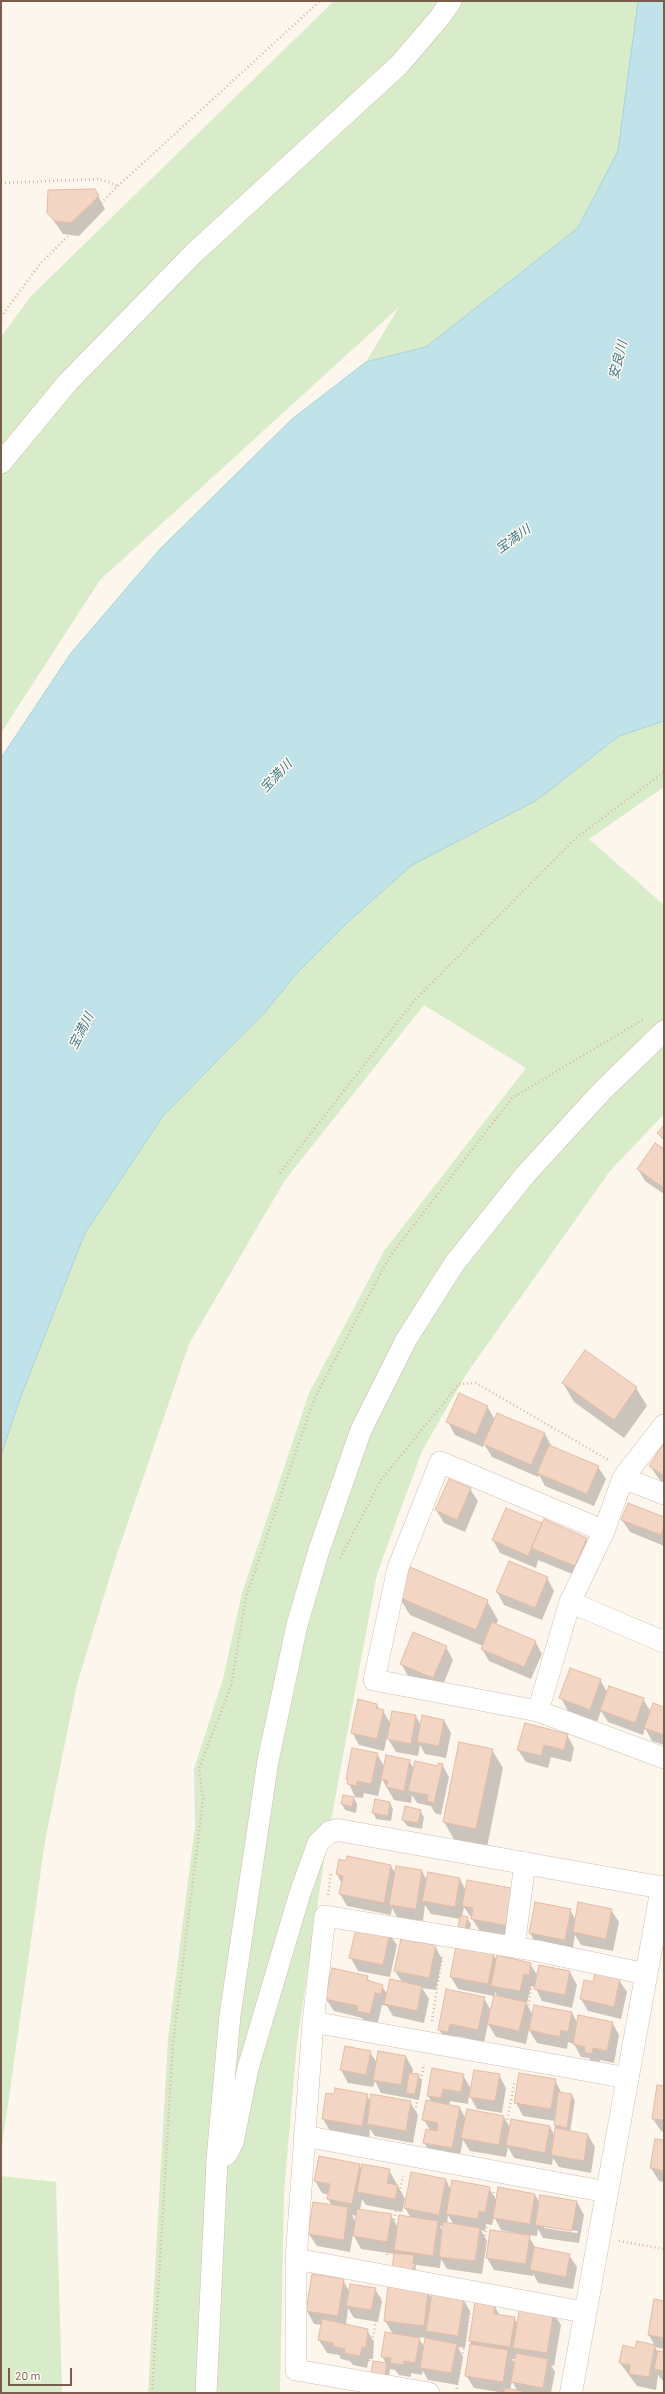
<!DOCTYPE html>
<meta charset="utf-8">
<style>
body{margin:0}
#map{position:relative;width:665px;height:2394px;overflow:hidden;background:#fdf6ec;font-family:Barlow,sans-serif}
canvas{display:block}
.frame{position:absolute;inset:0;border:2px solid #7a5c4d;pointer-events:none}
.scale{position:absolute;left:8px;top:2368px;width:64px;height:18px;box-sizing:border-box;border:2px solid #7a5c4d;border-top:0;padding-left:5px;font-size:12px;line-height:14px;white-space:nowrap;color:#7a5c4d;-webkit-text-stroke:3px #fffaf3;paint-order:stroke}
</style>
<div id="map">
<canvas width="665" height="2394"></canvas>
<div class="frame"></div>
<div class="scale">20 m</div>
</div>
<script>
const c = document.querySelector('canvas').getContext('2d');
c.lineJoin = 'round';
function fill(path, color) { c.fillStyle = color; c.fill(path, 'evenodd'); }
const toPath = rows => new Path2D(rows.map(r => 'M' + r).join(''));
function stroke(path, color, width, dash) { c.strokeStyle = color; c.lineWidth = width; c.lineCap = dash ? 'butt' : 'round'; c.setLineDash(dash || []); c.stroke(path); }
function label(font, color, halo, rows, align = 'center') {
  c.font = font + ' Barlow,"Noto Sans JP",sans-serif'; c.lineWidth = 3; c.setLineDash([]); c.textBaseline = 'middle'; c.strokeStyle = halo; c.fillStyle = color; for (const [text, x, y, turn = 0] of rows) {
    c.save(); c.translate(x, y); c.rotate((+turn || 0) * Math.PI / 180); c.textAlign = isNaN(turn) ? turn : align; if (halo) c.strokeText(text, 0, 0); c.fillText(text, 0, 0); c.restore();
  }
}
const green = toPath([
 [334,1,638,1,618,151,578,228,426,347,366,362,399,307,100,580,1,733,1,337,31,296],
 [664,721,664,787,589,839,664,905,663,1115,610,1171,467,1373,422,1451,377,1574,326,1847,297,2043,284,2192,280,2393,148,2393,168,2039,195,1826,194,1769,223,1679,242,1593,309,1393,384,1251,526,1068,424,1005,285,1180,189,1344,115,1560,77,1684,45,1841,1,2154,1,1455,21,1396,85,1233,163,1116,265,1012,298,972,348,922,412,865,537,800,619,736],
 [1,2176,56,2182,62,2393,1,2393]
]);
const water = toPath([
 [638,1,664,1,664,721,619,736,537,800,412,865,348,922,298,972,265,1012,163,1116,85,1233,21,1396,1,1455,1,758,71,653,160,549,292,419,366,362,426,347,578,228,618,151,638,1]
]);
const shadow = toPath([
 [95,190,105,209,79,236,63,234,48,213],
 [664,1127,664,1141,658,1133],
 [664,1150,664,1194,645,1181,638,1169],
 [563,1383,636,1388,647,1406,624,1438,574,1402],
 [487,1406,495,1420,545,1434,552,1447,598,1467,606,1479,594,1506,545,1486,539,1475,538,1477,492,1457,484,1444,483,1447,455,1435,448,1422],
 [664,1445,664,1486,650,1466],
 [470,1489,478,1501,465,1532,444,1523,436,1510],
 [506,1509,543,1525,586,1539,593,1551,582,1578,538,1560,536,1568,500,1553,493,1540],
 [664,1518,664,1546,630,1532,622,1520],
 [547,1578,554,1591,542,1620,504,1605,497,1592],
 [399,1597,487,1601,498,1620,496,1625,535,1641,542,1654,531,1679,489,1661,482,1649,483,1646,410,1615],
 [446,1647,453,1660,441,1690,408,1676,401,1663],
 [600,1680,607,1692,643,1699,651,1712,664,1708,664,1745,652,1741,645,1728,643,1735,608,1722,601,1711,597,1722,568,1711,561,1698],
 [377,1705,380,1710,383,1711,391,1724,416,1716,421,1726,444,1720,451,1733,446,1758,425,1754,420,1745,418,1756,396,1752,387,1737,384,1751,359,1745,352,1732],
 [567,1735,574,1748,571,1762,551,1757,548,1768,526,1762,518,1750],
 [460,1743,492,1750,503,1768,487,1847,455,1841,444,1822],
 [377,1754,384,1766,409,1761,414,1769,439,1767,442,1764,449,1777,441,1815,435,1813,431,1806,417,1803,412,1795,411,1803,394,1800,382,1779,378,1796,364,1793,363,1798,355,1797,347,1779],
 [343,1796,354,1798,357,1804,356,1813,345,1810,342,1804],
 [390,1803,393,1809,391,1821,376,1819,373,1812],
 [420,1811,424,1817,422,1829,407,1826,403,1820],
 [391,1866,396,1874,422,1871,427,1881,460,1879,466,1891,515,1890,516,1938,480,1931,464,1907,462,1917,467,1918,471,1924,469,1935,462,1933,459,1927,460,1919,431,1914,425,1905,423,1921,397,1917,392,1908,391,1915,347,1906,340,1894,342,1884,337,1874],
 [570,1910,576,1920,611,1910,619,1922,613,1951,581,1945,575,1935,572,1952,537,1946,530,1933],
 [389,1933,397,1945,390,1977,358,1971,351,1958],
 [401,1940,435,1946,442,1959,436,1990,422,1988,429,1999,424,2023,393,2016,387,2006,382,2005,377,2026,365,2023,362,2018,334,2011,326,1999,367,1977,370,1982,382,1986,387,1994,402,1982,395,1971],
 [493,1954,497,1960,530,1964,538,1976,540,1966,570,1972,577,1985,572,2008,542,2001,535,1987,531,1986,527,2003,526,2003,533,2015,572,2013,578,2024,612,2022,619,2035,614,2063,600,2060,599,2066,593,2064,589,2058,581,2057,574,2044,568,2042,567,2049,537,2043,529,2030,526,2044,496,2037,488,2024,484,2042,457,2036,455,2044,446,2042,439,2029,484,1998,491,2011,494,1996,458,1989,451,1977],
 [495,1992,498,1997,495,1996],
 [619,1980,627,1992,621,2019,588,2011,581,1999,594,1983],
 [370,2052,377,2063,406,2057,413,2069,412,2074,418,2075,422,2081,419,2100,381,2093,375,2081,373,2087,348,2083,341,2070],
 [463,2075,471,2089,499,2075,506,2088,502,2113,477,2109,469,2095,468,2104,450,2101,449,2106,460,2108,466,2119,504,2117,510,2128,550,2127,555,2136,555,2121,523,2116,516,2103,555,2080,562,2094,572,2095,575,2101,570,2132,588,2135,595,2147,591,2173,559,2167,553,2158,552,2165,514,2158,508,2147,506,2157,470,2151,463,2140,459,2160,432,2155,424,2143,430,2130,424,2120,432,2103,428,2096],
 [664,2087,664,2132,661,2131,653,2119],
 [367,2095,371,2102,410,2102,418,2115,413,2143,375,2136,370,2129,369,2138,330,2131,323,2119],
 [664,2141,664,2182,659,2181,651,2168],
 [320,2157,359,2164,362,2170,363,2165,389,2170,405,2199,402,2212,366,2205,362,2199,360,2210,391,2215,398,2228,400,2216,411,2218,405,2208,412,2173,446,2180,451,2190,453,2181,489,2188,497,2201,499,2189,535,2195,540,2203,541,2196,577,2202,584,2215,579,2243,543,2238,538,2229,537,2236,528,2235,536,2249,569,2255,577,2267,573,2289,538,2283,533,2273,533,2276,494,2270,487,2258,491,2231,515,2234,516,2233,501,2230,494,2217,492,2225,486,2224,485,2231,481,2230,487,2241,482,2274,447,2269,441,2259,440,2268,416,2265,415,2276,396,2274,393,2268,395,2254,361,2249,353,2234,350,2252,317,2246,309,2234,314,2203,332,2206,328,2199,329,2195,322,2193,315,2181],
 [352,2215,357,2216,356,2223],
 [448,2215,454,2225,447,2224],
 [440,2226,444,2226,443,2232],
 [544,2226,578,2231,577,2233,544,2228],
 [412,2264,414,2264,412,2276,410,2275],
 [312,2275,343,2280,349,2291,375,2289,382,2301,378,2322,354,2318,348,2308,346,2325,367,2330,374,2342,373,2359,369,2359,367,2368,353,2365,350,2361,341,2359,339,2355,327,2353,319,2340,322,2325,314,2324,307,2311],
 [428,2293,432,2299,463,2299,470,2311,465,2348,458,2347,463,2357,458,2385,428,2380,423,2371,422,2375,411,2373,411,2377,399,2375,395,2370,390,2369,387,2388,375,2385,386,2364,382,2356,393,2334,385,2321],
 [418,2337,427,2338,425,2348],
 [664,2302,664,2349,655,2347,658,2352,664,2353,664,2382,658,2375,656,2390,637,2386,620,2363,636,2349,637,2343,655,2346,649,2335],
 [494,2305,500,2316,514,2318,518,2324,553,2312,561,2325,554,2366,551,2365,555,2372,551,2393,505,2393,474,2388,466,2375,472,2346,470,2341],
 [512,2359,516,2359,515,2364],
 [512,2381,518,2392,510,2390]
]);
const building = toPath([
 [95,189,99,196,71,223,55,221,47,213,48,190,95,189],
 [664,1125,664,1139,657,1133,664,1125],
 [655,1143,664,1149,664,1188,637,1169,655,1143],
 [585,1350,637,1387,614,1420,562,1383,585,1350],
 [459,1393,488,1406,476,1435,446,1422,459,1393],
 [497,1413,545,1433,531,1465,483,1444,497,1413],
 [664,1443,664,1476,649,1466,664,1443],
 [549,1445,599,1466,587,1494,537,1473,549,1445],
 [449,1479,471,1488,457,1520,435,1510,449,1479],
 [628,1503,664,1517,664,1527,661,1535,621,1520,628,1503],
 [506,1508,542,1523,528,1556,492,1540,506,1508],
 [544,1519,587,1538,575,1566,531,1548,544,1519],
 [509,1561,548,1577,535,1608,496,1592,509,1561],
 [410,1567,488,1600,476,1630,398,1597,410,1567],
 [492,1622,536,1641,524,1667,481,1649,492,1622],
 [413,1632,447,1646,433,1678,400,1664,413,1632],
 [570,1668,601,1679,590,1710,559,1698,570,1668],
 [609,1686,644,1698,635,1723,600,1710,609,1686],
 [358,1699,377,1704,376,1708,384,1710,377,1739,351,1733,358,1699],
 [653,1703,664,1707,664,1735,644,1728,653,1703],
 [392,1711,416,1715,411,1744,387,1739,392,1711],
 [422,1715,444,1720,439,1746,417,1742,422,1715],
 [525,1723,568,1734,564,1750,544,1745,541,1756,517,1750,525,1723],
 [459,1742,493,1749,476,1829,443,1822,459,1742],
 [352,1748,378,1753,371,1784,357,1781,357,1786,347,1784,348,1779,346,1779,352,1748],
 [386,1755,410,1760,404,1791,386,1787,388,1781,381,1779,386,1755],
 [415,1761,438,1766,438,1763,443,1764,434,1803,427,1801,428,1795,408,1791,415,1761],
 [343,1795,354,1797,352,1807,341,1804,343,1795],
 [375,1799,390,1802,388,1816,372,1813,375,1799],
 [405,1806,421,1810,418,1823,402,1820,405,1806],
 [347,1856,391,1865,384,1903,339,1894,343,1876,336,1874,339,1859,346,1861,347,1856],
 [396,1866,422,1870,416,1909,389,1905,396,1866],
 [428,1872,460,1878,455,1907,422,1901,428,1872],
 [467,1880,516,1889,509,1926,471,1919,473,1908,462,1906,467,1880],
 [535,1902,571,1909,565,1940,529,1933,535,1902],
 [578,1902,612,1909,606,1939,573,1932,578,1902],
 [460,1915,468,1917,465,1929,458,1927,460,1915],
 [357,1925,390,1932,383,1965,349,1958,357,1925],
 [401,1939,436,1945,429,1978,394,1971,401,1939],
 [456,1946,494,1953,488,1984,450,1977,456,1946],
 [497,1955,531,1963,529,1975,524,1974,520,1991,491,1986,497,1955],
 [539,1965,570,1971,565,1995,534,1989,539,1965],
 [332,1968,368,1976,367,1980,383,1985,381,1994,375,1993,370,2014,357,2011,358,2006,325,1999,332,1968],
 [595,1973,620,1979,614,2007,580,1999,584,1980,593,1982,595,1973],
 [390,1979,422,1986,417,2011,384,2004,390,1979],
 [446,1989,485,1997,478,2030,450,2024,448,2032,438,2030,446,1989],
 [494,1995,526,2002,519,2031,487,2024,494,1995],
 [534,2005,572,2012,568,2032,561,2030,560,2037,529,2030,534,2005],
 [578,2015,613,2022,607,2051,593,2048,592,2054,584,2052,585,2047,573,2044,578,2015],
 [345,2046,371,2051,366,2075,340,2070,345,2046],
 [378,2051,406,2056,401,2085,373,2080,378,2051],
 [432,2068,464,2074,461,2092,443,2089,441,2098,427,2096,432,2068],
 [474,2070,500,2074,495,2101,469,2097,474,2070],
 [409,2073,419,2074,415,2094,406,2093,409,2073],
 [519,2073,556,2079,551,2109,514,2103,519,2073],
 [657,2085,664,2086,664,2120,652,2119,657,2085],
 [335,2088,368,2094,362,2126,322,2119,326,2093,334,2094,335,2088],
 [558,2092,572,2094,567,2128,554,2125,558,2092],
 [371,2094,411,2101,406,2131,367,2124,371,2094],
 [426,2100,460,2107,452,2148,423,2143,426,2129,437,2131,438,2123,422,2120,426,2100],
 [467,2109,504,2116,499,2145,461,2138,467,2109],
 [511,2119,550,2126,545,2153,506,2145,511,2119],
 [555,2128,588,2134,584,2161,551,2155,555,2128],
 [655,2139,664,2140,664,2171,650,2168,655,2139],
 [319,2156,360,2164,352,2204,327,2199,330,2184,314,2181,319,2156],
 [362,2164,390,2169,387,2183,398,2185,395,2199,357,2192,362,2164],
 [411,2172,446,2179,439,2215,404,2208,411,2172],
 [452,2180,490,2187,485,2213,479,2211,478,2219,446,2214,452,2180],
 [498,2187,535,2194,530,2224,493,2218,498,2187],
 [540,2195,577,2201,572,2231,535,2225,540,2195],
 [313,2202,348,2207,344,2240,308,2234,313,2202],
 [357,2209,392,2214,387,2242,353,2236,357,2209],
 [399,2215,438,2221,433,2256,394,2250,399,2215],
 [443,2222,480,2228,475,2261,439,2257,443,2222],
 [490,2230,530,2235,526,2264,486,2258,490,2230],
 [534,2247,570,2254,566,2277,530,2270,534,2247],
 [394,2253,414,2255,412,2271,392,2268,394,2253],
 [312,2274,344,2279,338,2316,306,2311,312,2274],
 [350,2284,376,2288,371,2310,346,2306,350,2284],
 [388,2286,428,2292,424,2326,384,2321,388,2286],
 [432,2293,464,2298,458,2336,426,2331,432,2293],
 [654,2299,664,2301,664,2338,648,2335,654,2299],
 [475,2302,495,2304,494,2314,515,2317,510,2347,469,2341,475,2302],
 [520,2306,554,2311,547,2353,513,2348,520,2306],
 [322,2319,368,2329,366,2347,362,2347,360,2356,344,2353,345,2349,333,2346,333,2343,318,2340,322,2319],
 [385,2332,420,2338,415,2363,404,2361,404,2365,390,2363,391,2358,381,2357,385,2332],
 [425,2338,457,2344,451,2373,420,2368,425,2338],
 [637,2341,655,2345,649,2377,629,2374,630,2365,619,2363,623,2345,635,2348,637,2341],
 [470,2344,508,2350,503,2382,465,2376,470,2344],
 [658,2351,664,2352,664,2371,654,2369,658,2351],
 [516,2353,548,2359,543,2388,511,2382,516,2353],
 [373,2361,387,2363,384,2382,370,2379,373,2361],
 [504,2388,523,2391,523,2393,504,2393,504,2388]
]);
const path = toPath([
 [1,183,100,179,118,186],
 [1,317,40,264,118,186,320,1],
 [280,1173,413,1002,576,838,664,772],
 [340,1558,381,1480,459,1384,476,1383,610,1461],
 [328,1895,331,1874],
 [432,2021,442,1957],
 [523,2037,534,1971],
 [411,2135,424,2064],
 [501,2151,515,2080],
 [619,2241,664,2249],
 [387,2255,403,2176],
 [477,2271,494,2192],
 [369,2361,380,2295],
 [152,2393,173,2043,203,1799,199,1768,231,1686,246,1597,314,1399,390,1256,512,1098,644,1019],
 [456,2393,470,2311]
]);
const minor = toPath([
 [1,463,68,382,194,253,399,65,440,17,451,1],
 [623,1478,664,1494],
 [604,1531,440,1462,398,1568,374,1680,538,1711,664,1758],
 [570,1602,664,1642],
 [538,1711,570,1602,604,1531,623,1478,664,1425],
 [514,1947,525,1863],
 [313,2022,628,2078],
 [304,2136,607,2192],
 [217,2159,227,2154,233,2142,248,2068,300,1893,318,1843,330,1832],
 [296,2259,584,2312],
 [206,2393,217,2160,230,2015,268,1761,297,1625,319,1550,361,1430,406,1340,454,1264,525,1175,603,1090,664,1031],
 [429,2393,296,2370,296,2259,313,2022,325,1916,538,1951,646,1974]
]);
const tertiary = toPath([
 [330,1832,338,1830,664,1888],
 [571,2393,662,1887]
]);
const waterNames = [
 ["安良川",618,360,-75],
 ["宝満川",513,539,-35],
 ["宝満川",276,776,-46],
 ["宝満川",81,1031,-63]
];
fill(green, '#d8ecc9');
fill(water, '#bfe3e8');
stroke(water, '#a5d3da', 1);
fill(shadow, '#0003');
fill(building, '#f3d5c3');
stroke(building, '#e6bba3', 1);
stroke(minor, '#d1beb0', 22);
stroke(tertiary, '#d1beb0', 23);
stroke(path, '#d9b8a5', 2.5, [1, 3]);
stroke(minor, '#fff', 21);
stroke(tertiary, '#fff', 22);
label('italic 13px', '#437c86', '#fffaf3', waterNames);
</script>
